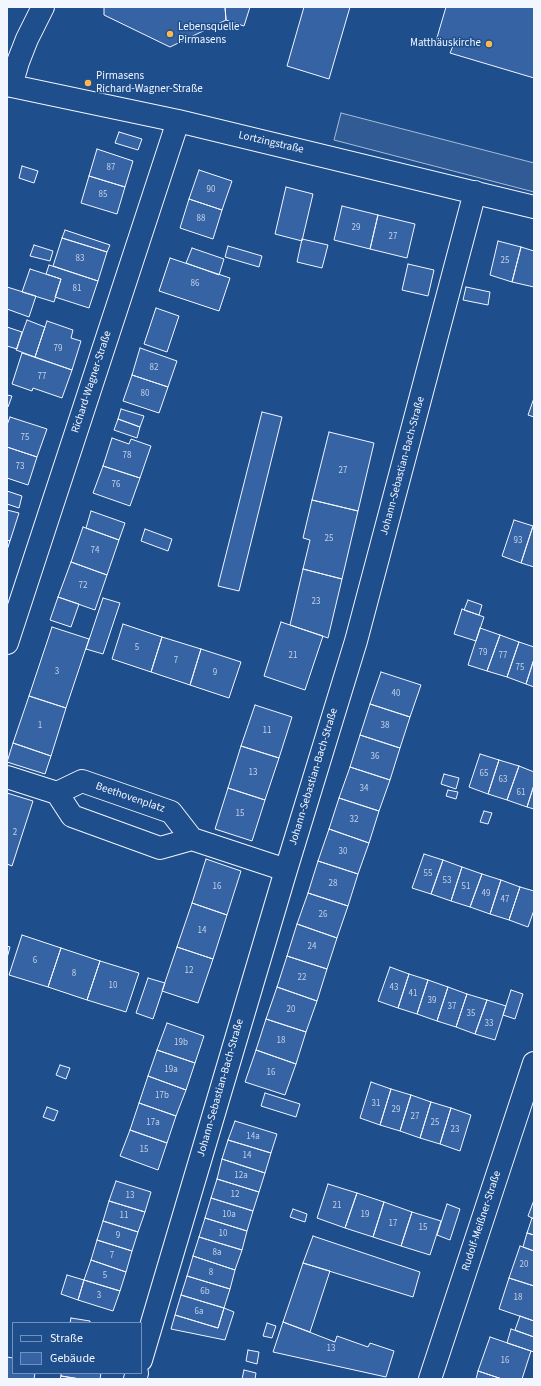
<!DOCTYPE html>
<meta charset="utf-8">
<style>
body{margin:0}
#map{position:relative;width:541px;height:1386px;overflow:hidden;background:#1f4e8c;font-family:"Source Sans 3",sans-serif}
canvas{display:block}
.frame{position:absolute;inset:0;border:8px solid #f2f6ff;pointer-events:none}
.legend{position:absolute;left:12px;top:1322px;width:130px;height:52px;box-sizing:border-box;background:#1f4e8c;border:1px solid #7391ba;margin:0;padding:5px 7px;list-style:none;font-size:12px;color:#f2f6ff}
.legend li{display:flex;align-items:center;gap:8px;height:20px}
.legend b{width:20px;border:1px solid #7391ba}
</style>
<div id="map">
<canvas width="541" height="1386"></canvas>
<div class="frame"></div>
<ul class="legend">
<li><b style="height:5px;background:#1f4e8c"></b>Straße</li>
<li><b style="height:11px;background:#3563a3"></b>Gebäude</li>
</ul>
</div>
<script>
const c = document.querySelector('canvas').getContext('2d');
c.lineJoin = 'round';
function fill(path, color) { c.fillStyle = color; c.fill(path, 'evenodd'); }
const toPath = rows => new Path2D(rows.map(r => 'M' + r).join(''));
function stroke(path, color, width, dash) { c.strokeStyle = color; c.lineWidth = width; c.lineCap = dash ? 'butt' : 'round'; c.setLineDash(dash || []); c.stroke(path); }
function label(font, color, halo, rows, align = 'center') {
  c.font = font + ' "Source Sans 3",sans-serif'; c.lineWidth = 3; c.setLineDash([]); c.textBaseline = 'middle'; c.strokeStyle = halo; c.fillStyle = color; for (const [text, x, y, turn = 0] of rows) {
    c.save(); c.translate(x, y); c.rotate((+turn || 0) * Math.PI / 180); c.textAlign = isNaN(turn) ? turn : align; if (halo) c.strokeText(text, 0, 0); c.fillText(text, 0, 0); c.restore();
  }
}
const parking = toPath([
 [341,113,534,163,534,192,334,140,341,113]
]);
const building = toPath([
 [104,7,225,7,226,20,170,47,104,15,104,7],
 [225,7,250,7,244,26,226,20,225,7],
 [304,7,350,7,329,79,287,66,304,7],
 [446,7,534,7,534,78,450,53,453,46,436,41,446,7],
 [119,132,142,139,138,150,115,143,119,132],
 [97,149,133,161,125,187,89,176,97,149],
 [22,166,38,171,34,183,19,178,22,166],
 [199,170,232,181,222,210,189,199,199,170],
 [89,176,125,187,117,214,81,203,89,176],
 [286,187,313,194,302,241,275,234,286,187],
 [189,199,222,210,213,239,180,228,189,199],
 [342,206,378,215,370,249,334,240,342,206],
 [378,215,415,224,407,258,370,249,378,215],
 [65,230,110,245,107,252,62,238,65,230],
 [62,238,107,252,98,281,53,266,62,238],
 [302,239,328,245,322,268,297,262,302,239],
 [498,241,521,247,512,282,490,275,498,241],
 [34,245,53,251,50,261,30,256,34,245],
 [228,246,262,256,259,267,225,257,228,246],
 [521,247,534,251,534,287,512,282,521,247],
 [192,248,224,259,219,275,186,263,192,248],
 [170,258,230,278,219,311,159,291,170,258],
 [408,264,434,270,428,296,402,290,408,264],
 [49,265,98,281,89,308,55,297,61,279,46,274,49,265],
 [30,269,61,279,54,302,22,292,30,269],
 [7,287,36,296,29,317,7,309,7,287],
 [466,287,490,292,488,305,463,300,466,287],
 [156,308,179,316,167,352,144,344,156,308],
 [27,320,45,327,35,357,16,350,27,320],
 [47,321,73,330,71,338,81,341,72,370,35,357,47,321],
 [7,327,22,332,17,349,7,346,7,327],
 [140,348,177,361,168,387,132,375,140,348],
 [22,353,72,370,62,398,33,388,32,391,12,384,22,353],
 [132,375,168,387,159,413,123,401,132,375],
 [7,395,12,396,8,407,7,406,7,395],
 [534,398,534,417,528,415,534,398],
 [121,409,144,416,140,427,118,419,121,409],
 [262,412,282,417,239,591,218,586,262,412],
 [10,417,47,429,37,457,7,447,7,425,10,417],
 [118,419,140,427,137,438,114,430,118,419],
 [329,432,374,443,358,511,312,500,329,432],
 [112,438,129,444,131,439,151,446,140,478,103,466,112,438],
 [7,447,37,457,28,485,7,478,7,447],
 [103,466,140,478,130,506,93,493,103,466],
 [7,491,22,496,19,508,7,504,7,491],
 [312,500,358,511,342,579,303,569,310,540,303,538,312,500],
 [7,510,19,513,10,541,7,540,7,510],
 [91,511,125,523,119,540,86,528,91,511],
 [514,520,533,526,521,563,502,556,514,520],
 [533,526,534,526,534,567,521,563,533,526],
 [83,527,119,540,107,575,71,562,83,527],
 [145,529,172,539,168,551,141,541,145,529],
 [7,540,10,541,7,550,7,540],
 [71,562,107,575,95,610,58,597,71,562],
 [303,569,342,579,328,638,290,625,303,569],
 [58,597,79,604,71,627,50,620,58,597],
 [103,598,120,603,103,654,86,649,103,598],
 [468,600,482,605,479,615,464,610,468,600],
 [462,609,484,617,476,641,454,634,462,609],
 [281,622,323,636,305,690,264,676,281,622],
 [123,624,162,637,151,672,112,659,123,624],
 [52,627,89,639,66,708,29,696,52,627],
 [480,628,500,635,487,671,468,665,480,628],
 [500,635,519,642,507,677,487,671,500,635],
 [162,637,201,649,190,685,151,672,162,637],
 [519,642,534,647,534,659,526,684,507,677,519,642],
 [201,649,241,662,229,698,190,685,201,649],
 [534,659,534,687,526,684,534,659],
 [381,672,421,685,410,717,370,704,381,672],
 [29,696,66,708,51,756,13,743,29,696],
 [370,704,410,717,400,748,360,735,370,704],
 [255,705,292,717,279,758,241,746,255,705],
 [360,735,400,748,390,780,350,767,360,735],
 [13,743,51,756,45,774,7,762,13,743],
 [241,746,279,758,265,800,228,788,241,746],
 [480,754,499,760,488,794,469,787,480,754],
 [499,760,519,766,507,800,488,794,499,760],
 [519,766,534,772,534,785,527,807,507,800,519,766],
 [350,767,390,780,379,811,339,798,350,767],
 [444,774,459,778,456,789,441,784,444,774],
 [534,785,534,809,527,807,534,785],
 [228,788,265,800,252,841,215,829,228,788],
 [448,790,458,792,456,799,446,796,448,790],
 [7,793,33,801,12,866,7,864,7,793],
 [339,798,379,811,369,843,329,829,339,798],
 [484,811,492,813,488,824,480,822,484,811],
 [329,829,369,843,358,874,318,861,329,829],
 [424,854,443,860,431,894,412,888,424,854],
 [206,859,241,871,227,915,192,903,206,859],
 [443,860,462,867,451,901,431,894,443,860],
 [318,861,358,874,348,906,308,893,318,861],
 [462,867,482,874,470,907,451,901,462,867],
 [482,874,501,880,490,914,470,907,482,874],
 [501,880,520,887,509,920,490,914,501,880],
 [520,887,534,891,534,910,528,927,509,920,520,887],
 [308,893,348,906,337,938,297,924,308,893],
 [192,903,227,915,213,959,177,947,192,903],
 [297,924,337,938,327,969,287,956,297,924],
 [22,935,61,948,48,987,9,975,22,935],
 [7,946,10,947,7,958,7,946],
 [177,947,213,959,198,1003,162,991,177,947],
 [61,948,100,961,87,1000,48,987,61,948],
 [287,956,327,969,317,1001,277,987,287,956],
 [100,961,139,973,126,1012,87,1000,100,961],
 [390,967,409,974,398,1008,378,1001,390,967],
 [409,974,428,980,417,1014,398,1008,409,974],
 [148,978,165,983,153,1019,136,1013,148,978],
 [428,980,448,987,437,1021,417,1014,428,980],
 [277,987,317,1001,306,1032,266,1019,277,987],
 [448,987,467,994,456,1027,437,1021,448,987],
 [511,990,523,994,515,1019,503,1015,511,990],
 [467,994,487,1000,475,1034,456,1027,467,994],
 [487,1000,506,1006,495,1040,475,1034,487,1000],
 [266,1019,306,1032,296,1064,256,1050,266,1019],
 [167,1023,204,1036,195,1063,157,1050,167,1023],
 [157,1050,195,1063,186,1090,148,1076,157,1050],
 [256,1050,296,1064,285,1095,245,1082,256,1050],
 [60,1065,70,1068,66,1079,56,1075,60,1065],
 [148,1076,186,1090,176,1116,139,1103,148,1076],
 [371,1082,391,1089,380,1125,360,1118,371,1082],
 [391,1089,411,1095,400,1131,380,1125,391,1089],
 [265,1093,300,1104,296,1117,261,1106,265,1093],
 [411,1095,431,1102,420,1138,400,1131,411,1095],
 [431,1102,451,1108,440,1144,420,1138,431,1102],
 [139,1103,176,1116,167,1143,130,1130,139,1103],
 [47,1107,58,1111,54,1121,43,1117,47,1107],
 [451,1108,471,1115,460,1151,440,1144,451,1108],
 [235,1121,277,1134,271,1153,228,1140,235,1121],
 [130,1130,167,1143,158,1170,120,1156,130,1130],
 [228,1140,271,1153,265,1173,222,1159,228,1140],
 [222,1159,265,1173,259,1192,217,1179,222,1159],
 [217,1179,259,1192,253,1211,211,1198,217,1179],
 [116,1181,151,1192,145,1212,109,1201,116,1181],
 [328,1184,357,1193,345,1228,317,1218,328,1184],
 [357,1193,384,1202,373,1237,345,1228,357,1193],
 [211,1198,253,1211,247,1231,205,1218,211,1198],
 [534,1200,534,1219,528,1216,534,1200],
 [109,1201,145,1212,138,1232,103,1221,109,1201],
 [384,1202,412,1212,401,1246,373,1237,384,1202],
 [447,1204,460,1209,450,1240,437,1235,447,1204],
 [293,1209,307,1214,305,1222,290,1217,293,1209],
 [412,1212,441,1221,430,1255,401,1246,412,1212],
 [205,1218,247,1231,242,1250,199,1237,205,1218],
 [532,1218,534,1219,534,1235,527,1233,532,1218],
 [103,1221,138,1232,132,1251,97,1240,103,1221],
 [527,1233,534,1235,534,1251,523,1247,527,1233],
 [313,1236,420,1272,413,1297,303,1263,313,1236],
 [199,1237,242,1250,235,1270,193,1256,199,1237],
 [97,1240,132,1251,126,1272,91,1260,97,1240],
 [520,1246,534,1251,534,1286,509,1278,520,1246],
 [193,1256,235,1270,230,1289,187,1276,193,1256],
 [91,1260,126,1272,120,1291,84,1280,91,1260],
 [303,1263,330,1271,310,1332,283,1322,303,1263],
 [67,1275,84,1280,78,1300,61,1294,67,1275],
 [187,1276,230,1289,224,1308,181,1295,187,1276],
 [509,1278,534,1286,534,1321,499,1309,509,1278],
 [84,1280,120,1291,113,1311,78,1300,84,1280],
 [181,1295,224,1308,218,1328,175,1315,181,1295],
 [224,1308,234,1312,225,1340,171,1329,175,1315,218,1328,224,1308],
 [520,1316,534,1321,534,1337,515,1330,520,1316],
 [71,1318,90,1321,90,1323,70,1323,71,1318],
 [283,1322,335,1342,337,1336,368,1347,370,1343,394,1351,386,1377,273,1352,283,1322],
 [267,1323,276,1326,272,1338,263,1336,267,1323],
 [511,1329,534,1337,534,1352,507,1343,511,1329],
 [490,1337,531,1351,522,1379,502,1379,478,1371,490,1337],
 [248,1350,259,1352,257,1364,246,1361,248,1350],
 [7,1357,13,1358,13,1373,35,1373,34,1379,7,1379,7,1357],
 [244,1370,256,1373,255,1379,242,1379,244,1370],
 [478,1371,502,1379,476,1379,478,1371],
 [61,1373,101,1373,100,1379,80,1379,61,1376,61,1373],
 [61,1376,80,1379,60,1379,61,1376]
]);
const minor = toPath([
 [7,85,178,121,534,207],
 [11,86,18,62,27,39,43,7],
 [7,643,178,121],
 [7,777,57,793,72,816,160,848,192,839,286,870],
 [57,793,82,781,171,812,192,839],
 [141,1360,286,870,356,641,475,192],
 [135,1379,137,1373],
 [430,1379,534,1063]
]);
const markers = [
 [170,34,4,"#ffb74d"],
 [489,44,4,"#ffb74d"],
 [88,83,4,"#ffb74d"]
];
const numberNames = [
 ["87",111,168],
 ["90",211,190],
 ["85",103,195],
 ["88",201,219],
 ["29",356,228],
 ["27",393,237],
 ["83",80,259],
 ["25",505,261],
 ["86",195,284],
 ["81",77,289],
 ["79",58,349],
 ["82",154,368],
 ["77",42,377],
 ["80",145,394],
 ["75",25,438],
 ["78",127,456],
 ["73",20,467],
 ["27",343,471],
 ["76",116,485],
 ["25",329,539],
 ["93",518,541],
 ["74",95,551],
 ["72",83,586],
 ["23",316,602],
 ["5",137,648],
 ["79",483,653],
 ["21",293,656],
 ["77",503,656],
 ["7",176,661],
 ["75",520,668],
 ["3",57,672],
 ["9",215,673],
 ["40",396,694],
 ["1",40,726],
 ["38",385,726],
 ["11",267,731],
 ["36",375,757],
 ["13",253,773],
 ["65",484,774],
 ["63",503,780],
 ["34",364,789],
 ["61",521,793],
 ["15",240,814],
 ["32",354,820],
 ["2",15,833],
 ["30",343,852],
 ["55",428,874],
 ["53",447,881],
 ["28",333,884],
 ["16",217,887],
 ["51",466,887],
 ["49",486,894],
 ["47",505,900],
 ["26",323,915],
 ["14",202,931],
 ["24",312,947],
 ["6",35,961],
 ["12",189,971],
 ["8",74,974],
 ["22",302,978],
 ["10",113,986],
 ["43",394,988],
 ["41",413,994],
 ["39",432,1001],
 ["37",452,1007],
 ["20",291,1010],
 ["35",471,1014],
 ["33",489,1024],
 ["18",281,1041],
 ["19b",181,1043],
 ["19a",171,1070],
 ["16",271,1073],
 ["17b",162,1096],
 ["31",376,1104],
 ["29",396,1110],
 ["27",415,1117],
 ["17a",153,1123],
 ["25",435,1123],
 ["23",455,1130],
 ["14a",253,1137],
 ["15",144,1150],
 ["14",247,1156],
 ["12a",241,1176],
 ["12",235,1195],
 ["13",130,1196],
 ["21",337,1206],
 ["10a",229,1215],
 ["19",365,1215],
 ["11",124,1216],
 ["17",393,1224],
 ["15",423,1228],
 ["10",223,1234],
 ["9",118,1236],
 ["8a",217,1253],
 ["7",112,1256],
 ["20",524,1265],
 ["8",211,1273],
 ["5",105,1276],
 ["6b",205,1292],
 ["3",99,1296],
 ["18",518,1298],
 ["6a",199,1312],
 ["13",331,1349],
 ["16",505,1361]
];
const poiNames = [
 ["Lebensquelle",178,28],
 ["Pirmasens",178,41],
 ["Matthäuskirche",481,44,"right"],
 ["Pirmasens",96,77],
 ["Richard-Wagner-Straße",96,90]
];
const streetNames = [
 ["Lortzingstraße",271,143,13],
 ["Richard-Wagner-Straße",92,382,-72],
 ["Johann-Sebastian-Bach-Straße",403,466,-75],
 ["Johann-Sebastian-Bach-Straße",314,777,-73],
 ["Beethovenplatz",130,798,19],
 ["Johann-Sebastian-Bach-Straße",221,1088,-74],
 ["Rudolf-Meißner-Straße",482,1221,-72]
];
fill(parking, '#305b95');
stroke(parking, '#a8bbd7', 1);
fill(building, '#3563a3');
stroke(building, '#f2f6ff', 1);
stroke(minor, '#f2f6ff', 24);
stroke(minor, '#1f4e8c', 22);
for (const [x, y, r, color] of markers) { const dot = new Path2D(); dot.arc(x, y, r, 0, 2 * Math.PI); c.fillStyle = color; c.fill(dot); stroke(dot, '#1f4e8c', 1.5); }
label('9px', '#c3d1e8', null, numberNames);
label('11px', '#f2f6ff', '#1f4e8c', poiNames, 'left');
label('11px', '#f2f6ff', '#1f4e8c', streetNames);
</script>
